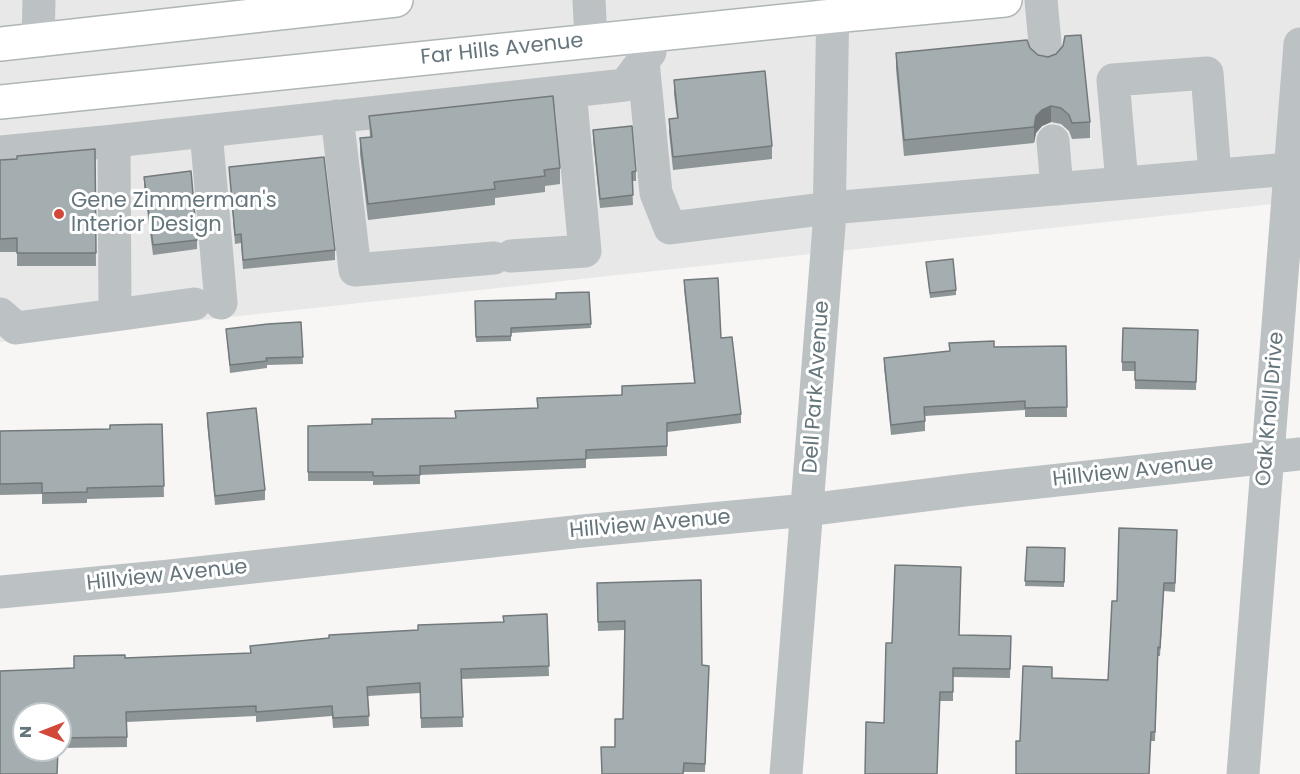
<!DOCTYPE html>
<style>
body{margin:0}
#map{position:relative;width:1300px;height:774px;overflow:hidden;background:#f7f6f4;font-family:Poppins,sans-serif}
canvas{display:block}
.north{position:absolute;left:12px;top:702px;width:60px;height:60px;box-sizing:border-box;background:#fff;border:2px solid #c1c8cb;border-radius:50%;rotate:270deg;font-size:16px;font-weight:700;line-height:24px;text-align:center;color:#65757c}
.north::after{content:'';display:block;margin:auto;width:21px;height:27px;background:#d24839;clip-path:polygon(50% 0,100% 100%,50% 72%,0 100%)}
</style>
<div id="map">
<canvas width="1300" height="774"></canvas>
<div class="north">N</div>
</div>
<script>
const c = document.querySelector('canvas').getContext('2d');
c.lineJoin = 'round';
function fill(path, color) { c.fillStyle = color; c.fill(path, 'evenodd'); }
const toPath = rows => new Path2D(rows.map(r => 'M' + r).join(''));
function stroke(path, color, width, dash) { c.strokeStyle = color; c.lineWidth = width; c.lineCap = dash ? 'butt' : 'round'; c.setLineDash(dash || []); c.stroke(path); }
function label(font, color, halo, rows, align = 'center') {
  c.font = font + ' Poppins,sans-serif'; c.lineWidth = 6; c.setLineDash([]); c.textBaseline = 'middle'; c.strokeStyle = halo; c.fillStyle = color; for (const [text, x, y, turn = 0] of rows) {
    c.save(); c.translate(x, y); c.rotate((+turn || 0) * Math.PI / 180); c.textAlign = isNaN(turn) ? turn : align; if (halo) c.strokeText(text, 0, 0); c.fillText(text, 0, 0); c.restore();
  }
}
const built = toPath([
 [0,0,1300,0,1300,201,0,342]
]);
const minor = toPath([
 [589,0,591,41],
 [1041,0,1046,54],
 [38,40,39,0],
 [643,61,656,193,670,228,830,208,1290,169],
 [337,116,355,270,494,258],
 [206,131,221,303],
 [1053,141,1057,189],
 [0,152,114,141,625,85,650,52],
 [1122,183,1113,80,1207,73,1215,175],
 [511,256,585,251,570,91],
 [0,314,16,328,115,315,114,141],
 [115,315,194,304],
 [0,592,170,576,583,531,807,510,966,490,1300,454],
 [786,774,829,226,833,0],
 [1243,774,1300,44]
]);
const major = toPath([
 [0,44,396,0],
 [0,102,833,16,1005,0]
]);
const wall = toPath([
 [1030,48,1090,122,1090,138,1072,139,1069,131,1061,124,1051,122,1042,126,1036,133,1034,143,904,156,896,69,896,53],
 [674,80,772,146,772,159,673,170,669,132,669,119,677,118,674,94],
 [369,116,560,168,560,184,545,186,545,192,495,198,495,205,368,220,360,154,360,138,370,137],
 [593,130,636,171,636,181,632,181,633,205,600,208,593,140],
 [95,149,96,266,17,266,17,252,0,252,0,160,17,159],
 [229,167,335,250,335,260,243,269,241,243,235,244],
 [144,177,197,240,197,249,153,255,144,186],
 [926,262,956,290,956,295,930,298],
 [684,280,721,338,741,414,741,423,667,432,667,456,586,459,586,468,420,475,420,484,373,485,373,481,308,481,308,426,372,424,456,418,537,408,694,383,684,289],
 [589,292,591,328,511,333,511,341,476,342,475,301,556,299],
 [301,322,303,364,267,365,267,368,230,373,226,329],
 [1198,330,1196,390,1135,389,1135,371,1122,371,1122,362],
 [1066,346,1067,417,1025,417,1025,410,925,416,925,431,891,435,884,367,884,358,994,347],
 [207,413,265,490,265,500,215,505,207,423],
 [162,424,164,497,87,499,87,503,42,504,42,494,0,495,0,431,110,429],
 [1177,530,1175,592,1164,591,1160,656,1158,656,1155,741,1020,741,1052,678,1108,680,1117,601],
 [1027,547,1065,548,1064,587,1025,586],
 [597,583,702,665,709,666,705,772,684,772,623,719,625,630,598,631],
 [547,614,549,676,461,679,463,727,421,728,420,693,368,696,369,726,333,728,332,716,256,722,256,716,127,722,127,747,60,748,60,714,24,714,24,750,58,750,57,774,0,774,0,671,74,668,74,656,125,655,125,658,250,653,250,646,329,638,329,635,418,630,418,625,503,622,503,616],
 [959,635,1011,636,1010,678,953,677,953,701,940,701,884,723,892,643]
]);
const shadedWall = toPath([
 [1051,106,1051,122,1042,126,1036,133,1034,143,1034,127,1036,116,1042,110]
]);
const building = toPath([
 [1081,35,1090,122,1072,123,1069,115,1061,108,1051,106,1042,110,1036,116,1034,127,904,140,896,53,1027,40,1030,48,1038,55,1048,57,1056,54,1063,46,1065,36,1081,35],
 [765,71,772,146,673,157,669,119,678,118,674,80,765,71],
 [553,96,560,168,544,170,545,176,494,182,495,189,368,204,360,138,372,137,369,116,553,96],
 [632,126,636,171,632,172,633,195,600,199,593,130,632,126],
 [95,149,96,253,17,253,17,238,0,239,0,160,17,159,17,156,95,149],
 [324,157,335,250,243,260,241,234,235,235,229,167,324,157],
 [191,171,197,240,153,245,144,177,191,171],
 [953,259,956,290,930,293,926,262,953,259],
 [718,278,721,338,732,337,741,414,667,423,667,446,586,450,586,459,420,466,420,475,373,476,373,472,308,472,308,426,372,424,372,419,456,418,455,411,538,408,537,398,622,395,622,386,695,383,684,280,718,278],
 [589,292,591,324,511,328,511,336,476,337,475,301,556,299,556,293,589,292],
 [301,322,303,357,266,358,267,361,230,365,226,329,268,324,301,322],
 [1123,328,1198,330,1196,382,1135,380,1135,362,1122,362,1123,328],
 [994,341,994,347,1066,346,1067,407,1025,408,1025,401,924,407,925,421,891,425,884,358,950,351,949,343,994,341],
 [256,408,265,490,215,496,207,413,256,408],
 [162,424,164,486,87,488,87,492,42,493,42,483,0,484,0,431,110,429,110,425,162,424],
 [1119,528,1177,530,1175,583,1164,583,1160,648,1158,647,1155,732,1151,732,1149,774,1016,774,1016,741,1020,741,1023,666,1052,667,1052,678,1108,680,1112,601,1117,601,1119,528],
 [1027,547,1065,548,1064,582,1025,581,1027,547],
 [895,565,961,567,959,635,1011,636,1010,669,953,668,953,692,940,692,937,774,865,774,866,722,884,723,886,643,892,643,895,565],
 [701,580,702,665,709,666,705,764,684,763,683,774,602,774,601,747,615,747,615,719,623,719,625,621,598,622,597,583,701,580],
 [547,614,549,666,461,669,463,717,421,718,420,683,367,687,369,716,333,718,332,706,256,712,256,706,126,712,127,737,60,738,60,714,24,714,24,750,58,750,57,774,0,774,0,671,74,668,74,656,125,655,125,658,251,653,250,646,329,638,329,635,418,630,418,625,504,622,503,616,547,614]
]);
const markers = [
 [59,214,6,"#d24839"]
];
const streetNames = [
 ["Far Hills Avenue",502,50,-6],
 ["Dell Park Avenue",817,387,-86],
 ["Oak Knoll Drive",1271,409,-85],
 ["Hillview Avenue",1133,472,-6],
 ["Hillview Avenue",650,525,-5],
 ["Hillview Avenue",167,576,-6]
];
const poiNames = [
 ["Gene Zimmerman's",71,202],
 ["Interior Design",71,226]
];
fill(built, '#e7e8e7');
stroke(major, '#b0b5b8', 36);
stroke(minor, '#bcc1c3', 33);
stroke(major, '#fff', 33);
fill(wall, '#8d9597');
fill(shadedWall, '#73797b');
fill(building, '#a4adb0');
stroke(building, '#73797b', 1.5);
for (const [x, y, r, color] of markers) { const dot = new Path2D(); dot.arc(x, y, r, 0, 2 * Math.PI); c.fillStyle = color; c.fill(dot); stroke(dot, '#fff', 2); }
label('21px', '#65757c', '#fff', streetNames);
label('21px', '#65757c', '#fff', poiNames, 'left');
</script>
